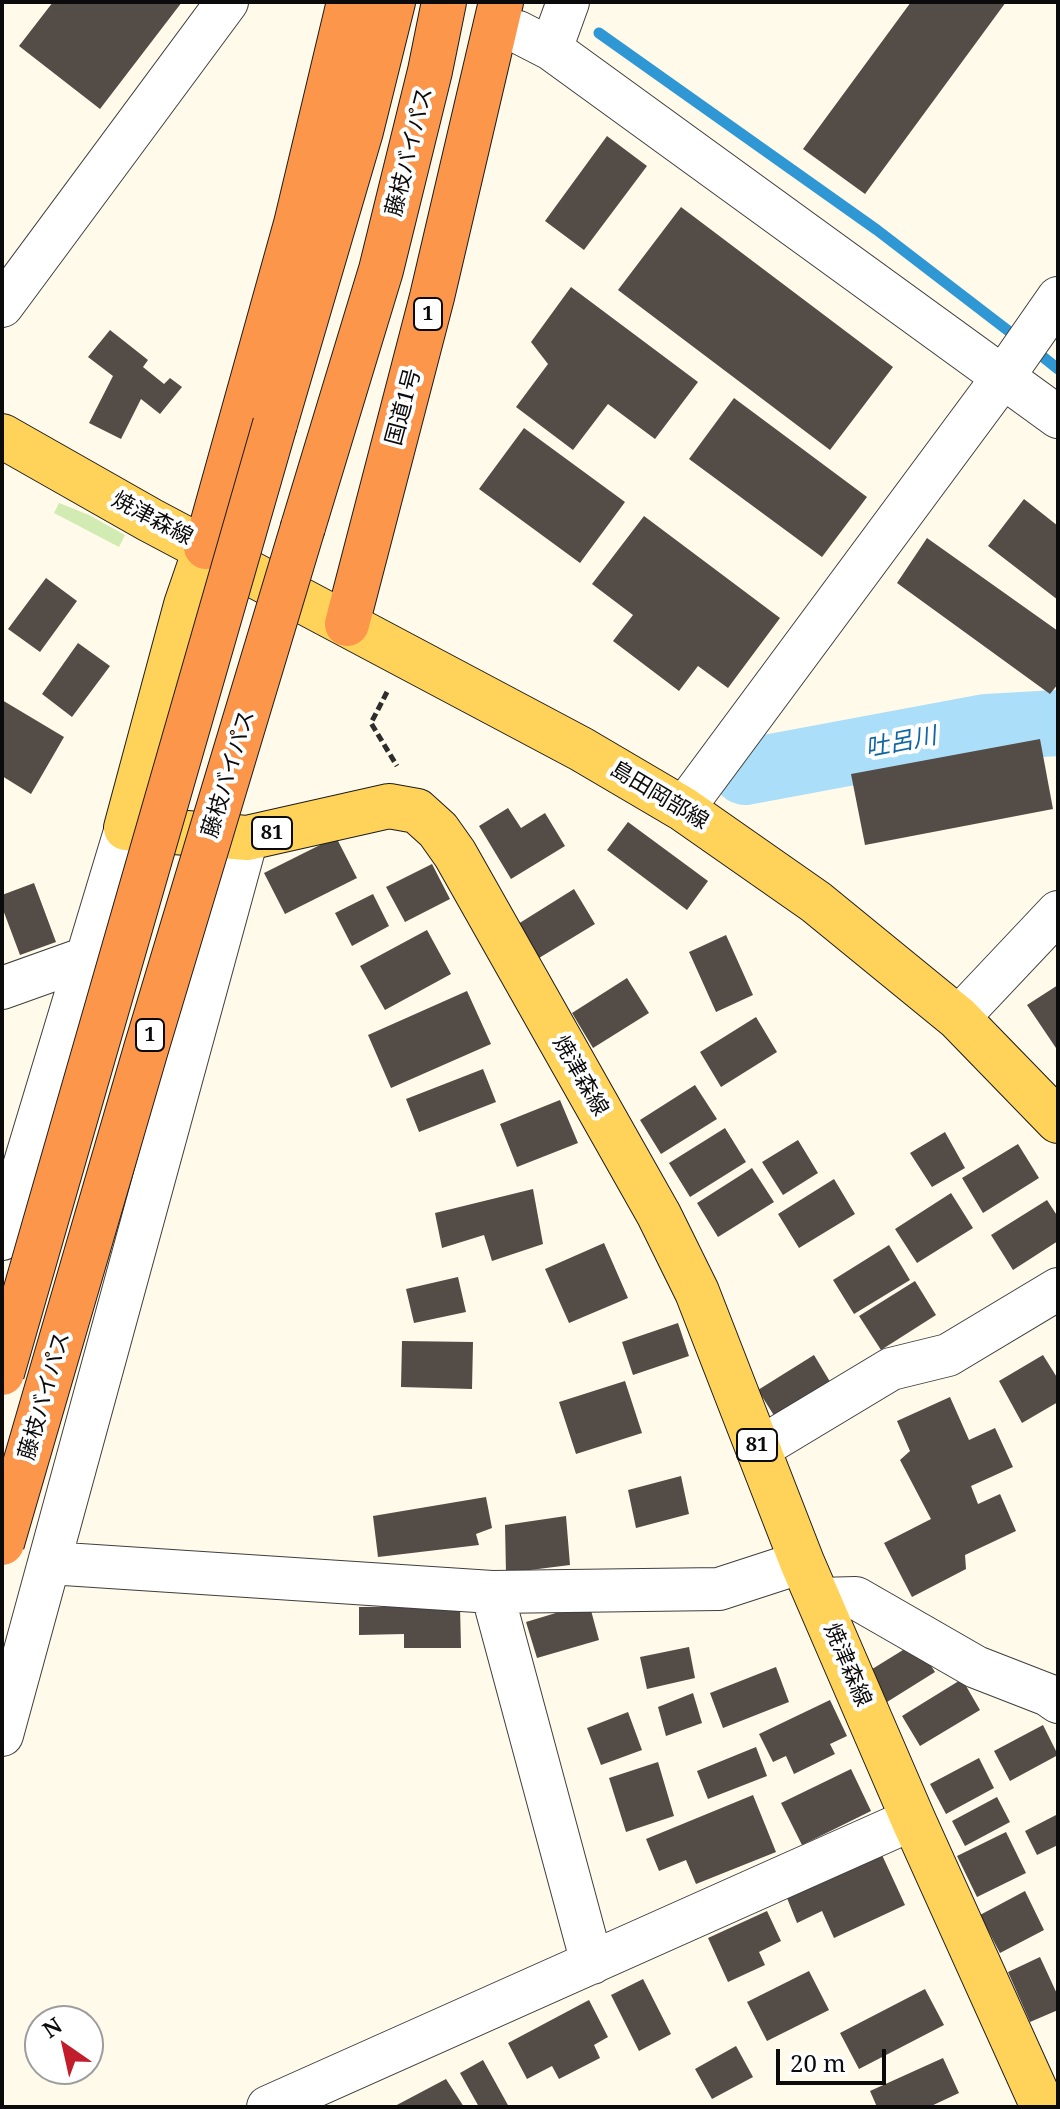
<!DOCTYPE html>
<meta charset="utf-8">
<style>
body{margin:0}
#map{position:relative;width:1060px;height:2109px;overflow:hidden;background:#fffae9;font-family:"Noto Serif",serif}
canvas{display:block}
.frame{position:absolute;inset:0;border:4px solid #0b0b0b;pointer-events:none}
.north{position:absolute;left:24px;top:2005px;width:80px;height:80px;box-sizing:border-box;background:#fff;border:2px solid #9d9d9d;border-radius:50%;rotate:326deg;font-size:22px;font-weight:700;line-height:32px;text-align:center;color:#0b0b0b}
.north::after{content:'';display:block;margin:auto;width:28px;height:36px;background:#c11d2a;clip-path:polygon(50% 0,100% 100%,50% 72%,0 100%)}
.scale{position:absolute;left:776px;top:2049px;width:110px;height:36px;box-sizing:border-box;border:4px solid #0b0b0b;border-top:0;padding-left:10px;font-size:24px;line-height:28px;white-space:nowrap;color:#0b0b0b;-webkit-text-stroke:6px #fff;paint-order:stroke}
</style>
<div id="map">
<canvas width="1060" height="2109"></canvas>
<div class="frame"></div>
<div class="north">N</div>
<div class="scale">20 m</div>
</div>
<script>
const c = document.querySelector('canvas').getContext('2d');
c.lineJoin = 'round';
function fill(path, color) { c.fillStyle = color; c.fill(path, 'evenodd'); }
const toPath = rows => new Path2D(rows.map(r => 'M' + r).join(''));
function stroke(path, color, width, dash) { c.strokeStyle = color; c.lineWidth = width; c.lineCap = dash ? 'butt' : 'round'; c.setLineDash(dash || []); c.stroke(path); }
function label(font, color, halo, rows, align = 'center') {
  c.font = font + ' "Noto Serif","Noto Sans JP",serif'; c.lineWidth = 8; c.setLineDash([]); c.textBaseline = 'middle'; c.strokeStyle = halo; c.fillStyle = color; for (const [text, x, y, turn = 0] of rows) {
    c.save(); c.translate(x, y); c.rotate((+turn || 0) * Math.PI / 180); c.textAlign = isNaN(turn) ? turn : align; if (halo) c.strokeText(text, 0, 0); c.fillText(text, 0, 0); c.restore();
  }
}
const green = toPath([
 [59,503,89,515,125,535,119,547,54,513]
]);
const stream = toPath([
 [599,33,877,230,1019,339],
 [1033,349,1058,369]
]);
const river = toPath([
 [745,772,986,727,1058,723]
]);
const building = toPath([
 [53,2,182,2,100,109,19,46],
 [911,2,1006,2,865,194,803,149],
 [607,136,647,166,584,250,545,221],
 [681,207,893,367,830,450,618,290],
 [571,287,698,382,655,439,608,404,573,450,516,407,548,364,531,342],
 [110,330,148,360,143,367,164,384,170,378,182,387,160,414,141,399,121,439,89,423,113,376,88,357],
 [734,398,867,497,822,557,689,459],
 [524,428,625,502,580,563,479,489],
 [1024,499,1058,526,1058,600,988,546],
 [644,516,780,618,728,688,698,666,679,691,613,641,633,615,592,584],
 [927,538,1058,631,1058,684,1050,694,897,583],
 [46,578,77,601,40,652,8,629],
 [78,643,110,666,72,717,42,694],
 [2,700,64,737,31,794,2,776],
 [1040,739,1053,809,865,845,851,774],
 [508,808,521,828,545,813,565,846,511,879,479,826],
 [628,822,708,881,687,910,607,850],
 [336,837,357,878,285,914,264,873],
 [432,864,450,899,405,922,386,887],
 [34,883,56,942,20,955,2,907,2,895],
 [574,889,595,924,539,958,518,924],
 [373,894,389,926,352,946,335,913],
 [427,930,451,974,385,1010,360,966],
 [726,935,753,995,716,1012,689,952],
 [627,978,649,1013,593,1048,572,1013],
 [1058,985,1058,1051,1027,1005],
 [467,991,491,1044,391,1088,368,1035],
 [756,1017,777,1052,721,1087,700,1052],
 [483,1069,496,1102,419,1132,406,1099],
 [695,1085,717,1119,661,1154,640,1120],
 [560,1100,578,1143,517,1167,500,1124],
 [725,1128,746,1162,690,1197,669,1163],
 [945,1132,965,1168,932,1187,910,1153],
 [798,1140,818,1173,783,1195,762,1162],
 [1018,1144,1039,1178,983,1213,962,1178],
 [752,1168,774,1202,718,1237,697,1203],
 [834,1179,855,1214,799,1248,778,1214],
 [533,1189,543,1244,492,1261,484,1235,442,1248,435,1213],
 [951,1193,973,1228,917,1263,895,1229],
 [1047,1200,1058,1217,1058,1241,1013,1270,991,1235],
 [604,1243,628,1298,569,1323,545,1269],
 [889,1245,910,1280,854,1314,833,1280],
 [458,1277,466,1312,414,1323,406,1289],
 [915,1281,936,1315,881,1350,859,1316],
 [678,1323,689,1356,633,1375,622,1342],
 [402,1341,473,1342,472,1389,401,1387],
 [814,1355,835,1390,780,1425,758,1390],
 [1043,1355,1058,1379,1058,1402,1022,1423,999,1381],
 [625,1381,642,1433,576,1454,559,1402],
 [950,1397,969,1440,995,1428,1013,1467,971,1486,978,1504,1000,1494,1016,1531,965,1555,966,1569,912,1597,884,1543,931,1519,900,1460,910,1451,897,1421],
 [681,1476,689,1514,636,1528,628,1490],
 [486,1497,492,1528,476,1534,479,1545,378,1557,373,1516],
 [566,1516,570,1565,506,1573,505,1525],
 [589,1603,599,1640,537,1658,526,1622],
 [460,1606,461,1648,404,1648,404,1634,359,1635,359,1607],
 [916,1642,935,1672,887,1702,869,1671],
 [689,1647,695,1678,647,1689,640,1657],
 [776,1667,789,1702,723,1728,710,1693],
 [962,1679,980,1710,920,1746,902,1716],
 [693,1693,702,1723,666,1736,658,1707],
 [830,1700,847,1736,830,1744,835,1754,794,1774,786,1756,773,1762,759,1734],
 [628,1712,642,1750,601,1765,587,1728],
 [1043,1725,1058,1755,1010,1781,994,1751],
 [756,1747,767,1776,708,1799,697,1771],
 [979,1758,994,1788,946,1814,930,1784],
 [658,1762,674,1816,626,1832,609,1778],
 [851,1769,871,1811,802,1845,781,1803],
 [753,1795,776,1852,696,1884,686,1860,659,1871,646,1839],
 [997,1797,1010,1822,965,1846,952,1821],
 [1058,1814,1058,1845,1037,1855,1025,1831],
 [1006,1832,1026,1873,977,1897,957,1856],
 [882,1855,905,1905,834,1938,822,1911,797,1923,787,1898],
 [1025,1891,1044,1930,1000,1953,980,1915],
 [767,1911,781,1941,759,1952,765,1965,728,1982,708,1938],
 [1040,1957,1058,1996,1058,2010,1030,2022,1008,1972],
 [809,1971,829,2010,767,2041,747,2002],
 [643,1979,671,2034,639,2051,611,1995],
 [925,1989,944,2025,859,2069,840,2033],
 [589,2000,608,2037,594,2045,600,2058,559,2079,552,2066,527,2079,508,2043],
 [736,2046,753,2077,712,2099,695,2069],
 [943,2058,959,2093,929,2107,877,2107,870,2091],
 [483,2060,509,2107,479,2107,460,2073],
 [446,2079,464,2107,393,2107]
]);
const path = toPath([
 [387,692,371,723,397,766]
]);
const minor = toPath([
 [518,32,551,49,1058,417],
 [551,49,568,2],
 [2,306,227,2],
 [683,809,1003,377,1058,298],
 [2,988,86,958],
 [958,1018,1058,912],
 [2,1239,126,828],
 [758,1449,891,1369,948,1355,1058,1289],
 [49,1563,492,1592,719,1589,802,1562],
 [492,1592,592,1963],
 [818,1599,856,1598,976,1667,1048,1695,1058,1702],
 [2,1735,247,838],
 [268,2107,913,1819]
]);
const major = toPath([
 [2,436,150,520,581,749,683,809,816,902,958,1018,1058,1121],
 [206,547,186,605,126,828,247,838,389,806,417,811,438,830,455,854,659,1215,697,1292,802,1562,913,1819,1043,2107]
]);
const highway = toPath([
 [275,424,361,131,393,2],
 [303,527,381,270,430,71,444,2],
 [206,547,296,224,349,2],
 [347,624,432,297,501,2]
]);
const highwayBridge = toPath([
 [2,1373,275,424],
 [2,1543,146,1049,303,527]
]);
const shields = [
 [428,314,28],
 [272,833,40],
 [150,1035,28],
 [757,1445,40]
];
const shieldNames = [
 ["1",428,314],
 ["81",272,833],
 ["1",150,1035],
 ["81",757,1445]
];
const streetNames = [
 ["藤枝バイパス",410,152,-76],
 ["国道1号",404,407,-75],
 ["焼津森線",152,519,28],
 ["藤枝バイパス",229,774,-73],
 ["島田岡部線",659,796,31],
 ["焼津森線",580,1076,60],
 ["藤枝バイパス",45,1396,-74],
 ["焼津森線",847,1665,67]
];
const waterNames = [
 ["吐呂川",901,743,-11]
];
fill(green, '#d1ebb2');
stroke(stream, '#2f97d3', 11);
stroke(river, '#abdef9', 66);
fill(building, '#544c47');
stroke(minor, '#3e3e3e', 44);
stroke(major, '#1c1c1c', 46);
stroke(highway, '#1c1c1c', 46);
stroke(path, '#2d2d2d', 5, [8, 4]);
stroke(minor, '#fff', 42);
stroke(major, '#ffd259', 44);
stroke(highway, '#fc964b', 44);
stroke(highwayBridge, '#1c1c1c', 46, []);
stroke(highwayBridge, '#fc964b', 44);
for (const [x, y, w] of shields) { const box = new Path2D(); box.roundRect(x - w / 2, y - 16, w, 32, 6); c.fillStyle = '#fff'; c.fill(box); stroke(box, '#0b0b0b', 2); }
label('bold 20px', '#0b0b0b', null, shieldNames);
label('22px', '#0b0b0b', '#fff', streetNames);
label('italic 24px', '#1067a2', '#fff', waterNames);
</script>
